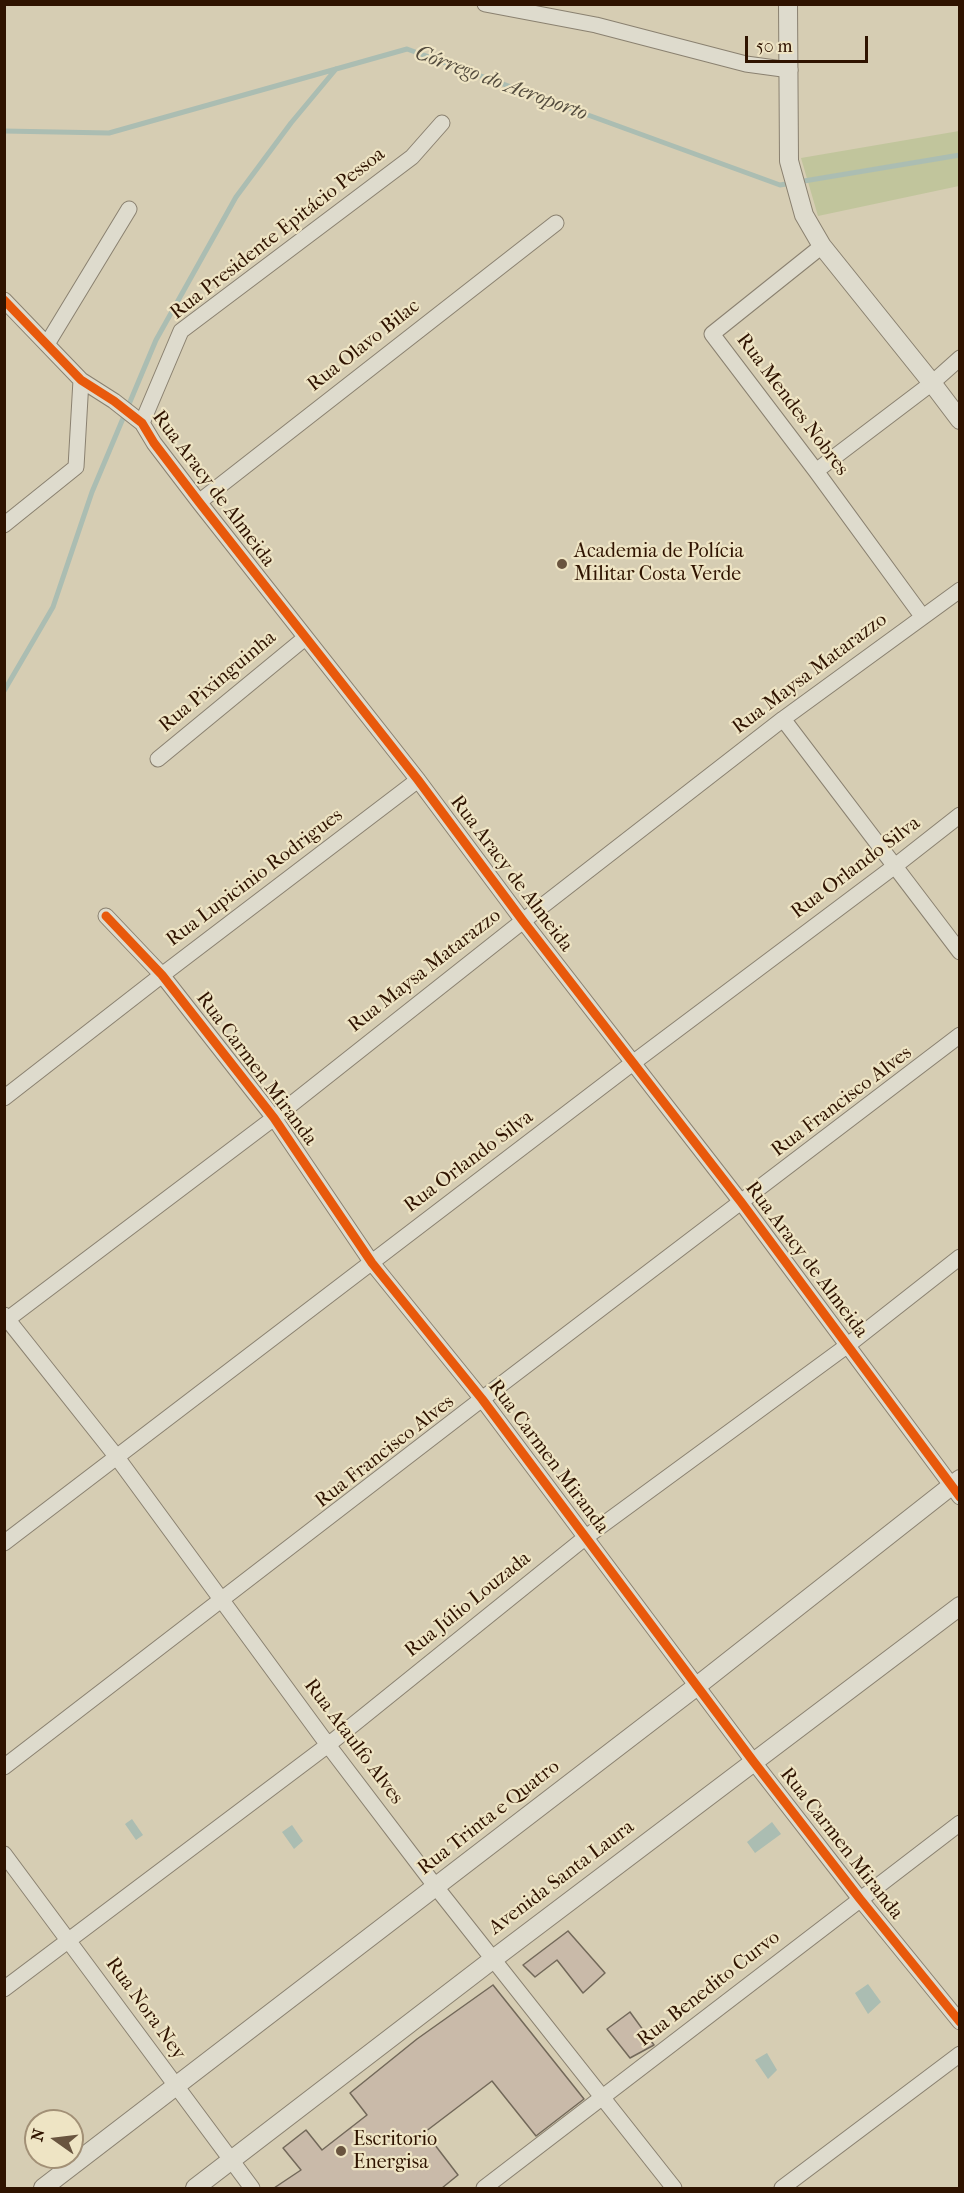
<!DOCTYPE html>
<meta charset="utf-8">
<style>
body{margin:0}
#map{position:relative;width:964px;height:2193px;overflow:hidden;background:#d6cdb3;font-family:"IM FELL French Canon",serif}
canvas{display:block}
.frame{position:absolute;inset:0;border:6px solid #2f1300;pointer-events:none}
.north{position:absolute;left:24px;top:2109px;width:60px;height:60px;box-sizing:border-box;background:#eee4c4;border:2px solid #a29076;border-radius:50%;rotate:284deg;font-size:16px;font-weight:700;line-height:24px;text-align:center;color:#2f1300}
.north::after{content:'';display:block;margin:auto;width:21px;height:27px;background:#69543f;clip-path:polygon(50% 0,100% 100%,50% 72%,0 100%)}
.scale{position:absolute;left:745px;top:36px;width:123px;height:27px;box-sizing:border-box;border:3px solid #2f1300;border-top:0;padding-left:8px;font-size:18px;line-height:21px;white-space:nowrap;color:#2f1300;-webkit-text-stroke:4px #eee4c4;paint-order:stroke}
</style>
<div id="map">
<canvas width="964" height="2193"></canvas>
<div class="frame"></div>
<div class="north">N</div>
<div class="scale">50 m</div>
</div>
<script>
const c = document.querySelector('canvas').getContext('2d');
c.lineJoin = 'round';
function fill(path, color) { c.fillStyle = color; c.fill(path, 'evenodd'); }
const toPath = rows => new Path2D(rows.map(r => 'M' + r).join(''));
function stroke(path, color, width, dash) { c.strokeStyle = color; c.lineWidth = width; c.lineCap = dash ? 'butt' : 'round'; c.setLineDash(dash || []); c.stroke(path); }
function label(font, color, halo, rows, align = 'center') {
  c.font = font + ' "IM FELL French Canon",serif'; c.lineWidth = 4.5; c.setLineDash([]); c.textBaseline = 'middle'; c.strokeStyle = halo; c.fillStyle = color; for (const [text, x, y, turn = 0] of rows) {
    c.save(); c.translate(x, y); c.rotate((+turn || 0) * Math.PI / 180); c.textAlign = isNaN(turn) ? turn : align; if (halo) c.strokeText(text, 0, 0); c.fillText(text, 0, 0); c.restore();
  }
}
const green = toPath([
 [959,131,959,186,818,216,801,158]
]);
const water = toPath([
 [132,1819,143,1835,136,1840,125,1824],
 [772,1822,781,1834,755,1853,747,1842],
 [292,1825,303,1841,294,1849,282,1832],
 [868,1984,881,2002,868,2014,855,1993],
 [767,2053,777,2070,768,2079,755,2060]
]);
const stream = toPath([
 [4,131,109,133,407,49,780,185,960,155],
 [4,691,53,607,92,492,156,340,236,197,291,123,336,69]
]);
const building = toPath([
 [568,1931,605,1973,583,1993,557,1960,535,1977,523,1965,568,1931],
 [493,1985,584,2099,536,2136,492,2081,425,2132,458,2175,442,2188,274,2188,301,2170,283,2148,306,2130,322,2150,367,2115,350,2093,417,2039,493,1985],
 [630,2012,654,2045,630,2058,607,2029,630,2012]
]);
const minor = toPath([
 [485,4,596,25,746,64,790,70],
 [822,246,712,334,816,471,922,616],
 [4,300,81,380,114,401,142,423,154,443,199,502,418,780,523,921,741,1202,960,1497],
 [47,344,129,209],
 [142,423,181,331,412,157,442,123],
 [816,471,932,383,960,358],
 [199,502,556,223],
 [4,525,76,467,81,380],
 [783,719,960,952],
 [158,759,305,638],
 [106,916,162,975,274,1118,372,1263,482,1399,753,1761,860,1899,960,2022],
 [4,1098,162,975,418,780],
 [4,1315,116,1456,328,1745,436,1887,674,2188],
 [4,1322,274,1118,523,921,783,719,960,590],
 [4,1543,634,1062,895,866,960,815],
 [4,1767,482,1399,960,1035],
 [4,1854,252,2188],
 [4,1989,328,1745,586,1537,848,1345,960,1257],
 [484,2188,960,1823],
 [782,2188,960,2054]
]);
const tertiary = toPath([
 [788,4,789,161,804,215,822,246,932,383,960,420],
 [43,2188,697,1686,960,1479],
 [195,2188,492,1960,960,1606]
]);
const cycleway = toPath([
 [4,300,81,380,114,401,142,423,154,443,199,502,418,780,523,921,741,1202,960,1497],
 [106,916,162,975,274,1118,372,1263,482,1399,753,1761,860,1899,960,2022]
]);
const markers = [
 [562,564,6,"#69543f"],
 [341,2151,6,"#69543f"]
];
const streetNames = [
 ["Rua Presidente Epitácio Pessoa",278,234,-38],
 ["Rua Olavo Bilac",364,346,-38],
 ["Rua Mendes Nobres",792,405,53],
 ["Rua Aracy de Almeida",213,489,53],
 ["Rua Maysa Matarazzo",810,674,-37],
 ["Rua Pixinguinha",218,682,-40],
 ["Rua Orlando Silva",856,868,-37],
 ["Rua Aracy de Almeida",511,874,53],
 ["Rua Lupicinio Rodrigues",255,878,-37],
 ["Rua Maysa Matarazzo",425,971,-38],
 ["Rua Carmen Miranda",256,1069,53],
 ["Rua Francisco Alves",842,1102,-37],
 ["Rua Orlando Silva",469,1162,-37],
 ["Rua Aracy de Almeida",806,1260,53],
 ["Rua Francisco Alves",385,1452,-38],
 ["Rua Carmen Miranda",548,1457,53],
 ["Rua Júlio Louzada",468,1605,-39],
 ["Rua Ataulfo Alves",353,1742,53],
 ["Rua Trinta e Quatro",489,1818,-38],
 ["Rua Carmen Miranda",841,1844,52],
 ["Avenida Santa Laura",562,1878,-37],
 ["Rua Benedito Curvo",709,1989,-38],
 ["Rua Nora Ney",145,2009,54]
];
const poiNames = [
 ["Academia de Polícia",574,552],
 ["Militar Costa Verde",574,575],
 ["Escritorio",353,2140],
 ["Energisa",353,2163]
];
const waterNames = [
 ["Córrego do Aeroporto",501,84,20]
];
fill(green, '#c1c59c');
fill(water, '#abbdb2');
stroke(stream, '#abbdb2', 5);
fill(building, '#c9baa9');
stroke(building, '#726859', 1.5);
stroke(minor, '#8a8170', 17);
stroke(tertiary, '#8a8170', 20);
stroke(minor, '#dedbcd', 15);
stroke(tertiary, '#dedbcd', 18);
stroke(cycleway, '#e8590c', 9);
for (const [x, y, r, color] of markers) { const dot = new Path2D(); dot.arc(x, y, r, 0, 2 * Math.PI); c.fillStyle = color; c.fill(dot); stroke(dot, '#eee4c4', 2); }
label('20px', '#2f1300', '#eee4c4', streetNames);
label('20px', '#2f1300', '#eee4c4', poiNames, 'left');
label('italic 21px', '#544c3e', '#eee4c4', waterNames);
</script>
